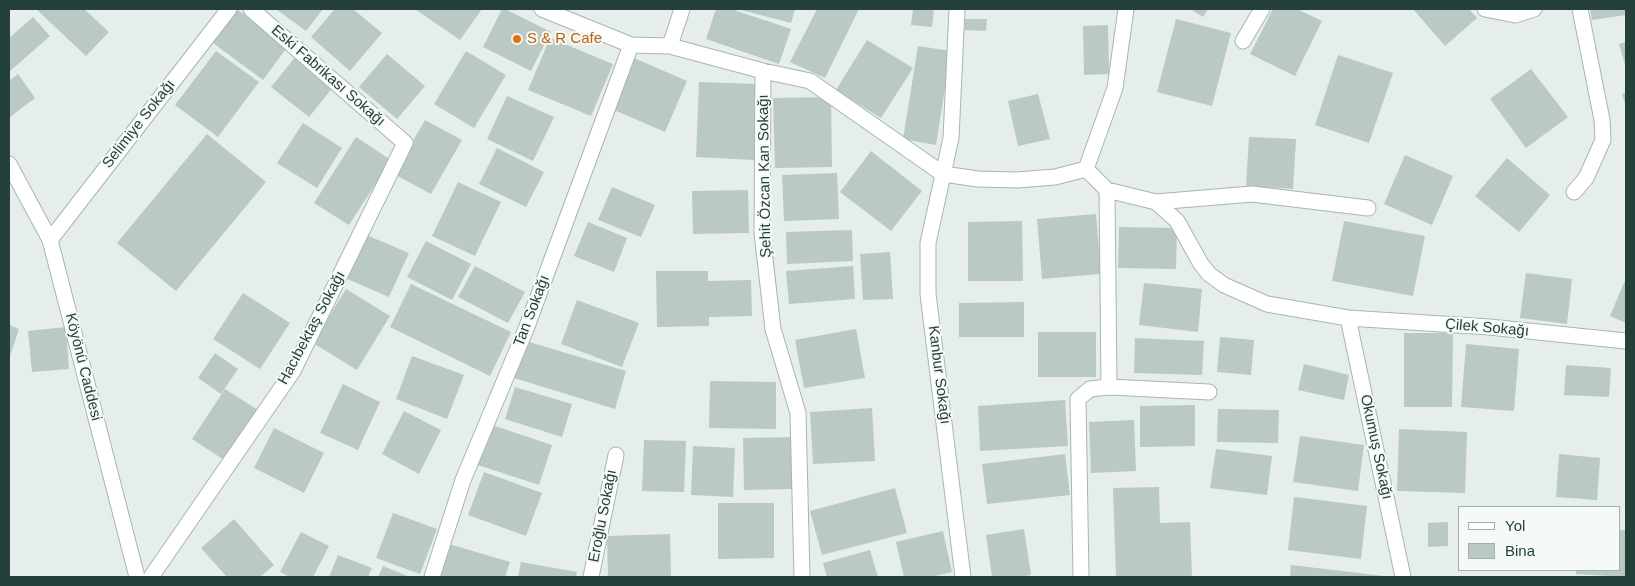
<!DOCTYPE html>
<meta charset="utf-8">
<style>
body{margin:0}
#map{position:relative;width:1635px;height:586px;overflow:hidden;background:#e5eeeb;font-family:Arial,sans-serif}
canvas{display:block}
.frame{position:absolute;inset:0;border:10px solid #24403b;pointer-events:none}
.legend{position:absolute;left:1458px;top:506px;width:162px;height:65px;box-sizing:border-box;background:#f5faf8;border:1px solid #a1b0ac;margin:0;padding:6px 9px;list-style:none;font-size:15px;color:#24403b}
.legend li{display:flex;align-items:center;gap:10px;height:25px}
.legend b{width:25px;border:1px solid #a1b0ac}
</style>
<div id="map">
<canvas width="1635" height="586"></canvas>
<div class="frame"></div>
<ul class="legend">
<li><b style="height:6px;background:#fff"></b>Yol</li>
<li><b style="height:14px;background:#bac9c4"></b>Bina</li>
</ul>
</div>
<script>
const c = document.querySelector('canvas').getContext('2d');
c.lineJoin = 'round';
function fill(path, color) { c.fillStyle = color; c.fill(path, 'evenodd'); }
const toPath = rows => new Path2D(rows.map(r => 'M' + r).join(''));
function stroke(path, color, width, dash) { c.strokeStyle = color; c.lineWidth = width; c.lineCap = dash ? 'butt' : 'round'; c.setLineDash(dash || []); c.stroke(path); }
function label(font, color, halo, rows, align = 'center') {
  c.font = font + ' Arial,sans-serif'; c.lineWidth = 4; c.setLineDash([]); c.textBaseline = 'middle'; c.strokeStyle = halo; c.fillStyle = color; for (const [text, x, y, turn = 0] of rows) {
    c.save(); c.translate(x, y); c.rotate((+turn || 0) * Math.PI / 180); c.textAlign = isNaN(turn) ? turn : align; if (halo) c.strokeText(text, 0, 0); c.fillText(text, 0, 0); c.restore();
  }
}
const building = toPath([
 [36,9,84,9,109,32,86,56],
 [276,9,323,9,306,31],
 [335,9,353,9,382,33,350,71,311,37],
 [415,9,482,9,460,40],
 [502,9,505,9,551,32,531,71,483,47],
 [716,9,731,9,791,29,779,64,706,39],
 [737,9,795,9,791,23],
 [817,9,859,9,825,78,790,62],
 [913,9,934,9,932,27,911,25],
 [1190,9,1208,9,1203,17],
 [1273,9,1297,9,1322,21,1295,76,1250,54],
 [1413,9,1469,9,1477,18,1445,46],
 [1590,9,1626,9,1626,15,1592,20],
 [238,10,288,46,263,80,213,43],
 [33,17,50,36,9,72,9,38],
 [965,19,987,19,986,31,965,30],
 [1176,19,1231,33,1212,106,1157,92],
 [1108,25,1109,74,1084,75,1083,26],
 [550,38,613,64,591,116,528,90],
 [867,40,913,68,881,118,836,90],
 [1626,42,1626,68,1619,44],
 [918,46,951,51,936,145,903,139],
 [216,51,259,82,218,137,175,105],
 [466,51,506,75,474,128,434,104],
 [387,54,425,86,397,119,359,87],
 [1338,55,1393,73,1369,143,1315,125],
 [296,56,334,86,309,117,271,87],
 [634,58,687,81,665,132,612,109],
 [1531,69,1568,117,1526,148,1490,99],
 [18,74,35,98,10,117,9,81],
 [699,82,757,84,754,160,696,157],
 [1626,93,1626,106,1622,94],
 [1038,94,1050,139,1018,146,1008,101],
 [507,96,554,117,533,161,487,139],
 [831,97,832,167,775,168,773,98],
 [425,120,462,140,431,194,394,174],
 [303,123,342,148,317,188,277,163],
 [207,134,266,182,176,291,117,243],
 [356,137,391,160,349,225,314,203],
 [1249,137,1296,139,1293,189,1246,186],
 [497,148,544,172,526,207,479,184],
 [871,151,922,191,891,231,840,192],
 [1405,155,1453,176,1432,225,1384,204],
 [1507,158,1550,195,1519,232,1475,196],
 [837,173,839,219,784,221,782,175],
 [458,182,501,202,475,256,432,236],
 [612,187,655,205,641,237,598,220],
 [748,190,749,233,693,234,692,191],
 [1096,214,1101,274,1042,279,1037,219],
 [1022,221,1023,281,968,281,968,222],
 [1344,221,1425,236,1413,296,1332,281],
 [588,222,627,238,614,272,574,256],
 [1119,227,1177,228,1176,269,1118,268],
 [852,230,853,261,787,264,786,232],
 [364,234,409,253,389,297,345,278],
 [426,241,471,264,452,300,407,277],
 [890,252,893,299,863,300,860,254],
 [475,266,525,292,508,323,458,297],
 [853,266,855,299,789,304,786,271],
 [656,271,708,271,708,281,751,280,752,316,709,317,709,326,657,327],
 [1526,273,1572,279,1567,324,1520,318],
 [1626,278,1626,323,1610,316],
 [1144,283,1202,289,1198,332,1139,325],
 [411,284,511,332,490,376,390,327],
 [346,289,390,316,357,370,313,343],
 [243,293,290,323,260,369,213,339],
 [577,300,639,323,622,367,561,344],
 [1024,302,1024,337,959,337,959,303],
 [9,325,19,329,9,359],
 [66,327,69,369,32,372,28,331],
 [856,329,865,378,804,388,795,340],
 [1038,332,1096,332,1096,377,1038,377],
 [1404,333,1453,333,1452,407,1404,407],
 [1220,337,1254,340,1251,375,1217,372],
 [1135,338,1204,341,1202,375,1134,373],
 [526,341,626,371,615,409,514,378],
 [1466,344,1519,349,1514,411,1461,407],
 [215,353,238,369,221,394,198,378],
 [412,356,464,375,447,419,396,399],
 [1304,364,1349,375,1344,400,1298,390],
 [1566,365,1611,368,1609,397,1564,395],
 [710,381,776,382,776,429,709,428],
 [343,384,380,402,358,450,320,433],
 [515,387,572,404,562,437,505,419],
 [225,389,261,412,227,462,192,439],
 [1065,400,1068,446,980,451,978,406],
 [1195,405,1195,446,1140,447,1140,406],
 [872,408,875,461,813,464,810,412],
 [1218,409,1279,410,1278,443,1217,442],
 [404,411,441,430,419,474,382,454],
 [1134,420,1136,471,1091,473,1089,422],
 [492,425,552,445,539,485,478,465],
 [274,428,324,453,304,493,254,468],
 [1399,429,1467,432,1465,493,1397,491],
 [1300,436,1364,445,1358,491,1293,482],
 [794,437,794,489,744,490,743,438],
 [644,440,686,441,684,492,642,491],
 [693,446,735,448,733,497,691,495],
 [1216,449,1272,456,1267,495,1210,488],
 [1065,454,1070,495,987,504,982,464],
 [1559,454,1600,458,1597,500,1556,497],
 [484,472,542,493,526,536,468,515],
 [1159,487,1160,523,1190,522,1192,577,1116,577,1113,488],
 [895,488,907,533,822,555,810,511],
 [1294,497,1367,506,1361,559,1288,550],
 [718,503,774,503,774,558,718,559],
 [393,513,437,529,420,574,376,558],
 [234,519,274,565,260,577,227,577,201,548],
 [1448,522,1448,546,1428,547,1428,523],
 [1024,529,1031,575,1019,577,992,577,986,535],
 [1619,530,1626,530,1626,577,1576,574,1576,570,1619,570],
 [943,531,952,572,931,577,904,577,896,542],
 [301,532,329,546,313,577,290,577,280,572],
 [670,534,671,577,608,577,607,536],
 [449,544,510,562,505,577,439,577],
 [870,550,878,577,827,577,823,563],
 [338,555,372,568,368,577,329,577],
 [521,562,577,572,576,577,518,577],
 [1291,565,1384,576,1384,577,1290,577],
 [383,566,410,577,378,577]
]);
const street = toPath([
 [542,9,631,45,670,46,763,71,810,81,943,174,978,179,1017,180,1055,177,1086,169],
 [957,9,951,138,928,243,928,294,963,577],
 [1485,9,1515,15,1534,9],
 [1243,41,1262,9],
 [670,46,682,9],
 [763,71,762,233,773,329,798,413,802,577],
 [9,164,50,240,137,577],
 [1086,169,1107,190,1156,202,1177,221,1201,264,1209,274,1224,285,1267,304,1348,318,1489,327,1626,341],
 [1086,169,1115,88,1126,9],
 [1107,190,1109,387],
 [1574,192,1586,178,1603,140,1602,120,1580,9],
 [1156,202,1252,194,1368,208],
 [50,240,229,9],
 [1348,318,1403,577],
 [151,577,293,371,405,143,251,9],
 [432,577,463,480,526,329,631,45],
 [591,577,616,455],
 [1081,577,1078,399,1090,389,1109,387,1209,392]
]);
const markers = [
 [517,39,5,"#e8710a"]
];
const foodNames = [
 ["S & R Cafe",527,39]
];
const streetNames = [
 ["Eski Fabrikası Sokağı",328,76,41],
 ["Selimiye Sokağı",139,124,-52],
 ["Şehit Özcan Kan Sokağı",765,176,-91],
 ["Tan Sokağı",532,311,-69],
 ["Hacıbektaş Sokağı",312,328,-62],
 ["Çilek Sokağı",1487,328,5],
 ["Köyönü Caddesi",83,367,76],
 ["Kanbur Sokağı",939,375,83],
 ["Okumuş Sokağı",1376,447,78],
 ["Eroğlu Sokağı",603,516,-79]
];
fill(building, '#bac9c4');
stroke(street, '#a7b6b3', 17);
stroke(street, '#fff', 15);
for (const [x, y, r, color] of markers) { const dot = new Path2D(); dot.arc(x, y, r, 0, 2 * Math.PI); c.fillStyle = color; c.fill(dot); stroke(dot, '#f5faf8', 2); }
label('15px', '#c56008', '#f5faf8', foodNames, 'left');
label('15px', '#24403b', '#f5faf8', streetNames);
</script>
